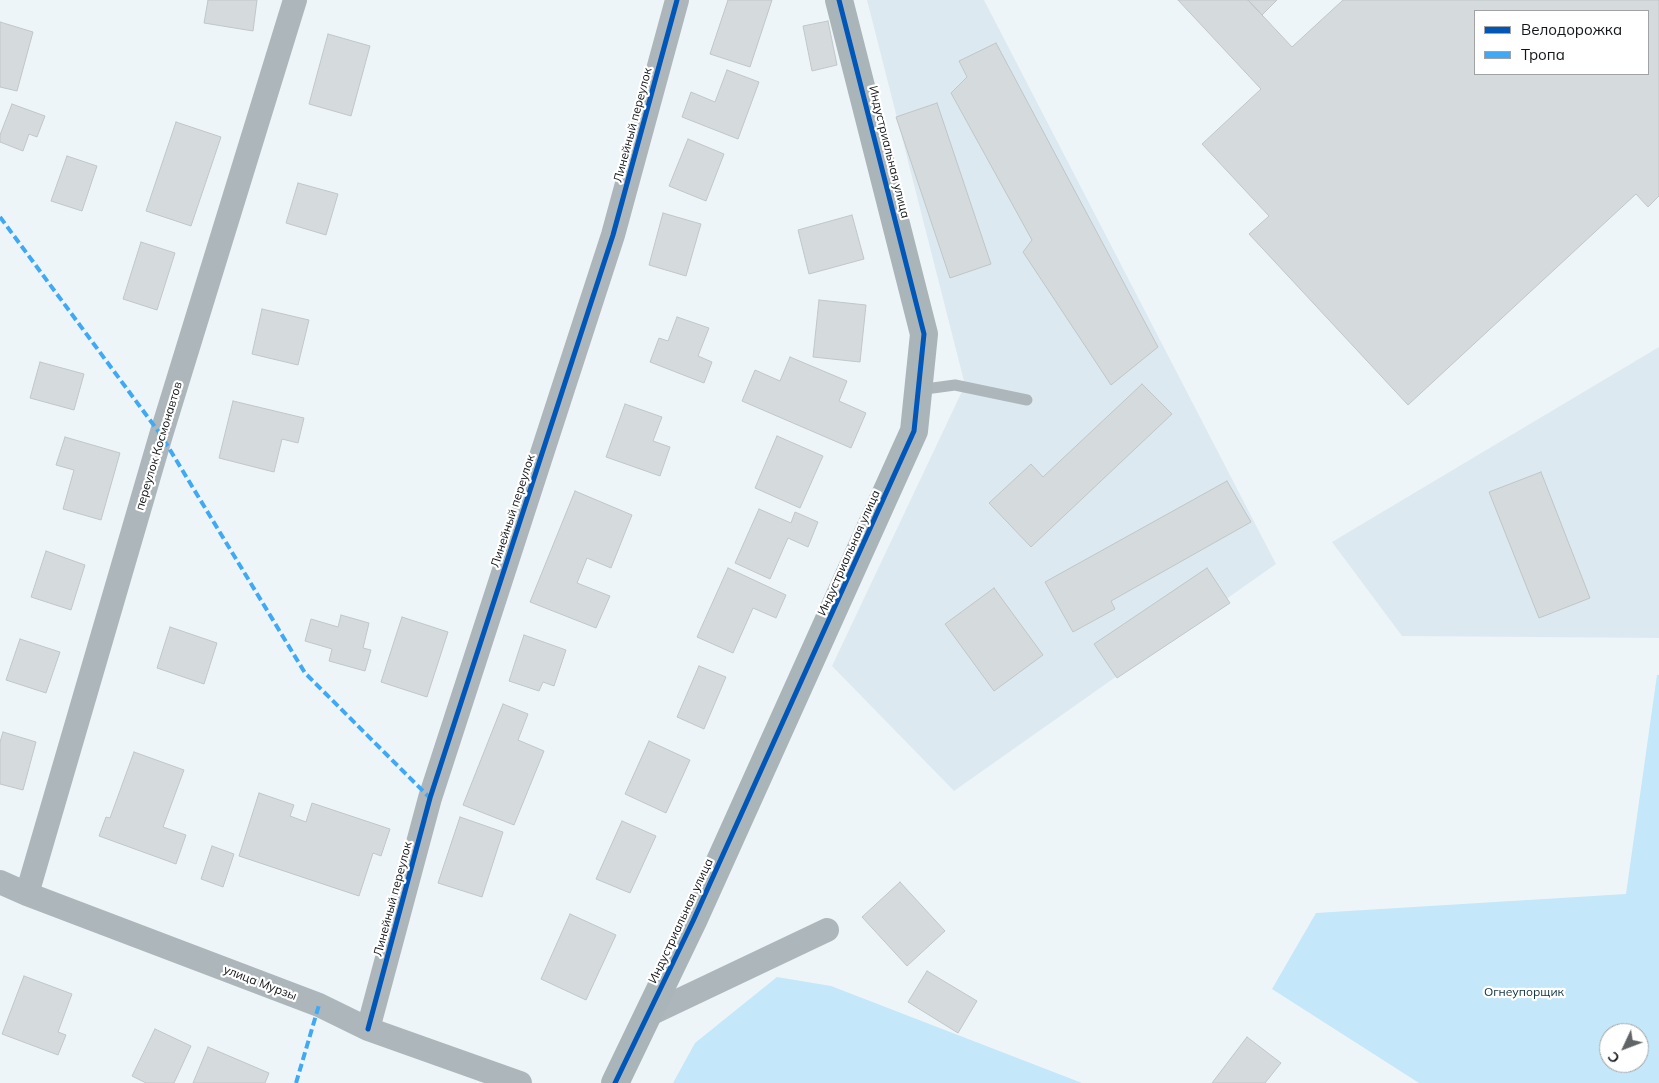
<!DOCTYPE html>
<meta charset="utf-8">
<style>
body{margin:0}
#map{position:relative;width:1659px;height:1083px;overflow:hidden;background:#eef5f8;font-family:Mulish,sans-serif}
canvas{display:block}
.legend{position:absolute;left:1474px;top:10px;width:175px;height:65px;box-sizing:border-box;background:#fff;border:1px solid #a1a2a3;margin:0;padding:6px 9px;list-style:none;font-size:15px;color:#131618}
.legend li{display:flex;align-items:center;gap:10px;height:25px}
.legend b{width:25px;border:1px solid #a1a2a3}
.north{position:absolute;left:1599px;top:1023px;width:50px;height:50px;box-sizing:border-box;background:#fff;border:1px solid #a1a2a3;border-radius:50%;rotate:227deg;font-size:14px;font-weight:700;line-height:20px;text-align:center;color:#131618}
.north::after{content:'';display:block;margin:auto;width:18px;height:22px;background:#606466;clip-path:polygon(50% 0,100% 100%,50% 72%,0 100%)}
</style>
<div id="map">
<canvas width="1659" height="1083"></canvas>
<ul class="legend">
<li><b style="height:6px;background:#0057b8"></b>Велодорожка</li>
<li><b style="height:6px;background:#3fa9f5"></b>Тропа</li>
</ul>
<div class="north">С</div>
</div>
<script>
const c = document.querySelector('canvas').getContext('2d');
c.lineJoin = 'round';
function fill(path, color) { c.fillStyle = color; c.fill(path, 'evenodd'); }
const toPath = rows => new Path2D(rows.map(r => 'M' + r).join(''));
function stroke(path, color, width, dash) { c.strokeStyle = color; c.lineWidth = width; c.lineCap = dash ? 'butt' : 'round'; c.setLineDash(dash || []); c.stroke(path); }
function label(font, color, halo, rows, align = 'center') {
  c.font = font + ' Mulish,sans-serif'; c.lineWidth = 4.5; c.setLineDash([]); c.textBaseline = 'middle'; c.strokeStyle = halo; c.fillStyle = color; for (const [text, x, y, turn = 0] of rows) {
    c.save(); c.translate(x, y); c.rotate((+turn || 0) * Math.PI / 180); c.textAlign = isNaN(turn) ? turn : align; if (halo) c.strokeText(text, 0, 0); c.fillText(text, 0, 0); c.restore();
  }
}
const built = toPath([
 [867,0,984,0,1276,564,954,791,832,666,965,385],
 [1659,347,1659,638,1402,636,1332,542]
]);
const green = toPath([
 [1657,675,1659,675,1659,1083,1419,1083,1272,989,1316,913,1626,894],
 [1609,1033,1639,1033,1639,1063,1609,1063],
 [777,977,831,986,1082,1083,673,1083,695,1043]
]);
const building = toPath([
 [208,0,257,0,253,31,204,23,208,0],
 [728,0,772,0,750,67,710,54,728,0],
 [1178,0,1248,0,1292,47,1343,0,1659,0,1659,196,1648,207,1636,194,1408,405,1249,234,1269,216,1202,144,1261,89,1178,0],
 [1475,11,1648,11,1648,74,1475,74,1475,11],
 [1248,0,1277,0,1262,15,1248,0],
 [828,21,837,65,812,71,803,26,828,21],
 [0,22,33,32,17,91,0,87,0,22],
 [328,34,370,46,351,116,309,104,328,34],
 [996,43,1158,347,1111,385,1023,252,1032,240,951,93,967,77,959,61,996,43],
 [727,70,759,82,738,139,682,117,691,92,715,102,727,70],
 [937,103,991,264,950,278,896,117,937,103],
 [12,104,45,116,37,137,29,134,23,151,0,142,0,135,12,104],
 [176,122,221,137,191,226,146,211,176,122],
 [688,139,724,154,706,201,669,186,688,139],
 [67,156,97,166,82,211,51,201,67,156],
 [298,183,338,194,326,235,286,223,298,183],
 [663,213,701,224,686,276,649,265,663,213],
 [852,215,864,259,809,274,798,230,852,215],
 [141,242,175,253,157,310,123,299,141,242],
 [819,300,866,305,860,362,813,357,819,300],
 [262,309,309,320,298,365,252,354,262,309],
 [677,317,709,328,698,356,712,362,704,383,650,362,659,338,668,341,677,317],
 [790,357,847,381,839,401,866,413,851,448,742,401,755,370,780,381,790,357],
 [40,362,84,374,74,410,30,398,40,362],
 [1142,384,1172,414,1031,547,989,503,1031,464,1043,477,1142,384],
 [233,401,304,418,298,443,282,439,274,472,219,458,233,401],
 [625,404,662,417,653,441,670,447,660,476,606,457,625,404],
 [777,436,823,456,800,508,755,488,777,436],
 [65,437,120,453,101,520,63,509,74,470,56,465,65,437],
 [1541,472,1590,598,1539,618,1489,492,1541,472],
 [1227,481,1251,522,1111,601,1115,609,1073,632,1045,582,1227,481],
 [575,491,632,515,611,568,587,558,577,583,610,596,596,628,530,602,575,491],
 [759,509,791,523,795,512,818,522,808,547,788,538,770,579,735,563,759,509],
 [46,551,85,565,71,610,31,597,46,551],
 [728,568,786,595,776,618,753,608,733,653,697,637,728,568],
 [1207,568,1230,603,1117,678,1094,644,1207,568],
 [994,588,1043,655,994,691,945,624,994,588],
 [341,615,369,623,363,648,371,650,365,671,329,661,332,649,305,641,311,619,338,627,341,615],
 [402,617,448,632,427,697,381,682,402,617],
 [170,627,217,643,204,684,157,668,170,627],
 [524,635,566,650,554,686,543,682,539,691,509,681,524,635],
 [20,639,60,652,46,693,6,680,20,639],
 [699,666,726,677,704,729,677,717,699,666],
 [503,704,528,714,518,740,544,751,514,825,463,805,503,704],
 [3,732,36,742,23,790,0,784,0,742,3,732],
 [649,741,690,760,666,813,625,794,649,741],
 [134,752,184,770,163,827,186,835,176,864,99,836,106,817,110,818,134,752],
 [259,793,294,805,290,816,306,822,312,803,390,829,381,856,373,853,359,896,239,856,259,793],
 [460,817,503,832,482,897,438,883,460,817],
 [622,821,656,836,630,893,596,879,622,821],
 [212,846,234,854,223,887,201,879,212,846],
 [900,882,945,931,907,966,862,917,900,882],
 [570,914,616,935,586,1000,541,979,570,914],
 [927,971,977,1001,958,1033,908,1002,927,971],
 [24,976,72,994,58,1032,66,1035,58,1055,2,1034,24,976],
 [155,1029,191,1046,174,1083,146,1083,132,1076,155,1029],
 [1247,1037,1281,1063,1265,1083,1212,1083,1247,1037],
 [208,1047,269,1073,265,1083,193,1083,208,1047]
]);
const lane = toPath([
 [918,390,955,385,1027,400]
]);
const street = toPath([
 [0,882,27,894,319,1005,368,1029,520,1083],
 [27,894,161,435,295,0],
 [648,1015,827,930],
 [368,1029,430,798,613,235,677,0]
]);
const secondary = toPath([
 [615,1083,693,921,914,431,924,334,839,0]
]);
const quiet = toPath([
 [0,217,161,435,305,673,430,798],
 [296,1083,319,1005]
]);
const cycleway = toPath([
 [368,1029,430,798,613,235,677,0],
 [615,1083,693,921,914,431,924,334,839,0]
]);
const streetNames = [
 ["Линейный переулок",633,125,-75],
 ["Индустриальная улица",889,152,76],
 ["переулок Космонавтов",159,446,-73],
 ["Линейный переулок",513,511,-72],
 ["Индустриальная улица",849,553,-66],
 ["Линейный переулок",393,899,-75],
 ["Индустриальная улица",681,921,-65],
 ["улица Мурзы",260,983,21]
];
const parkNames = [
 ["Огнеупорщик",1524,992]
];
fill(built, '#dde9f0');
fill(green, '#c4e7f9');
fill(building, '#d5dadc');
stroke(building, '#c1c6c8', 1);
stroke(lane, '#adb6bb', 11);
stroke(street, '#adb6bb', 24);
stroke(secondary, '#aab5ba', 28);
stroke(quiet, '#3fa9f5', 4, [8, 4]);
stroke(cycleway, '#0057b8', 5);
label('12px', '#131618', '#fff', streetNames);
label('12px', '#103342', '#fff', parkNames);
</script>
